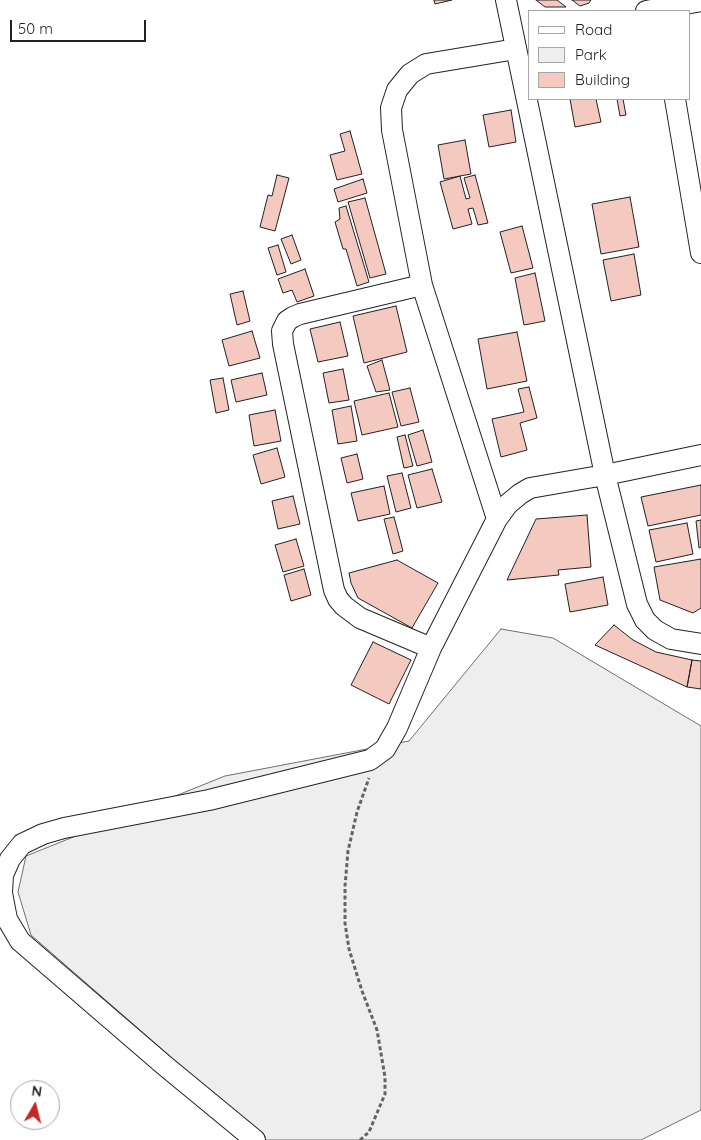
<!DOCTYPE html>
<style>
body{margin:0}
#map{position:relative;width:701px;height:1140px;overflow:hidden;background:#fff;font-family:Quicksand,sans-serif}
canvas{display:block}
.legend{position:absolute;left:528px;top:10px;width:162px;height:90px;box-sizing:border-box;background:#fff;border:1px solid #a7a7a7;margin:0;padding:6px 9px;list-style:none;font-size:15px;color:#222}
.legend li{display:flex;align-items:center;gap:10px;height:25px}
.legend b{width:25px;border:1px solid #a7a7a7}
.north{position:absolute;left:10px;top:1080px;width:50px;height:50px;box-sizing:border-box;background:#fff;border:1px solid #a7a7a7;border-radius:50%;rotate:8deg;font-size:14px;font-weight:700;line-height:20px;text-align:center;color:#222}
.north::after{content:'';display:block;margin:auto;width:18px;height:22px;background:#c62828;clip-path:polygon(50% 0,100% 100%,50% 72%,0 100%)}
.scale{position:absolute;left:10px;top:20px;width:136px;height:22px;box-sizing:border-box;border:2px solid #222;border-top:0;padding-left:6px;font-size:15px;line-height:18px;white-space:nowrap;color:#222;-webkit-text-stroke:4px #fff;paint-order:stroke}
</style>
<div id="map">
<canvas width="701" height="1140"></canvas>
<ul class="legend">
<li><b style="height:6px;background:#fff"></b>Road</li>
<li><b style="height:14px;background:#eee"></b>Park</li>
<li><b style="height:14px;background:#f3c9c0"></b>Building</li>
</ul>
<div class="north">N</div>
<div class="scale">50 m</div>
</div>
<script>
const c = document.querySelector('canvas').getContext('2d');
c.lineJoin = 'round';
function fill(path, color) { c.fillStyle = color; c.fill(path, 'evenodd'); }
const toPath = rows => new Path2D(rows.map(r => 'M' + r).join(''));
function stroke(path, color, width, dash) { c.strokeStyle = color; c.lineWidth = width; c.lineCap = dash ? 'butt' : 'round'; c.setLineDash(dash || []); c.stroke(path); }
const green = toPath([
 [501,629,553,638,701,726,701,1110,641,1140,266,1140,31,935,18,892,26,856,225,776,409,741,501,629]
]);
const building = toPath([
 [434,0,452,0,435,4,434,0],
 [536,0,557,0,566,7,545,7,536,0],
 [572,0,591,0,589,3,580,6,572,0],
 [570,99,598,99,596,99,601,122,575,127,570,99],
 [617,99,623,99,626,115,620,116,617,99],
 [511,110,516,142,489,147,483,115,511,110],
 [350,131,362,174,337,180,330,155,345,151,340,134,350,131],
 [465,140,471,174,444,179,438,145,465,140],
 [277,175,289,178,275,231,260,227,268,195,272,196,277,175],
 [475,175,488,223,478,225,473,208,468,209,472,224,453,229,440,182,460,176,466,199,470,198,464,178,475,175],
 [363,179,367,193,338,202,334,189,363,179],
 [630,197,639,247,601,254,592,204,630,197],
 [365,198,386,274,370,278,348,202,365,198],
 [346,206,369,282,357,286,346,249,343,249,335,222,340,219,339,208,346,206],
 [522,226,533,268,511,273,500,232,522,226],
 [292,235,301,260,291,264,281,239,292,235],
 [278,245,286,272,277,275,268,248,278,245],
 [634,254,641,295,611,301,603,260,634,254],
 [305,269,314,296,297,302,292,290,283,293,278,279,305,269],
 [535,273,545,321,524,325,515,278,535,273],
 [243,291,250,321,237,325,230,294,243,291],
 [396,306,407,352,364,363,353,316,396,306],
 [340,322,348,356,318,362,310,329,340,322],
 [252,331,260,358,229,366,222,340,252,331],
 [517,332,527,381,487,389,478,339,517,332],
 [382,360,390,390,376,392,367,366,382,360],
 [343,369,349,400,329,403,323,373,343,369],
 [262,373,267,395,236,402,231,380,262,373],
 [223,378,229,410,216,413,210,380,223,378],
 [529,387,537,418,520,423,527,450,501,457,492,419,524,412,518,389,529,387],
 [410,388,419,422,401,426,392,392,410,388],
 [389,393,398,427,362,435,354,401,389,393],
 [351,406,357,441,338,444,332,410,351,406],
 [275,410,281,441,254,446,249,415,275,410],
 [423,430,432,462,417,466,408,435,423,430],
 [405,435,413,466,404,468,397,437,405,435],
 [277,448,285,477,261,484,253,455,277,448],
 [357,454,363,479,347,483,341,458,357,454],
 [432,469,442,502,417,508,408,475,432,469],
 [402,473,411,508,396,512,387,476,402,473],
 [701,485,701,515,648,526,641,497,701,485],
 [384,486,390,514,358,521,351,493,384,486],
 [293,496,300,524,278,529,272,501,293,496],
 [587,515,591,567,558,570,559,575,507,580,536,519,587,515],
 [394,517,403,551,393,554,384,519,394,517],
 [701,520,701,547,699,548,696,521,701,520],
 [687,523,693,554,656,562,649,530,687,523],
 [296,539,304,566,283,572,275,545,296,539],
 [701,559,701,608,693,613,660,600,654,567,701,559],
 [397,560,438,583,412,628,358,598,351,583,349,573,397,560],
 [304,569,311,595,291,601,284,575,304,569],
 [603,577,608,605,570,612,565,584,603,577],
 [614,625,633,640,656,652,692,660,687,687,595,645,614,625],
 [373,642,411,660,389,704,351,685,373,642],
 [692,660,701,661,701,689,687,687,692,660]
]);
const path = toPath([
 [360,1140,369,1132,385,1094,385,1077,377,1030,362,991,349,949,345,923,345,886,348,851,357,812,369,778]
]);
const minor = toPath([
 [506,0,605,475,637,604,645,620,655,630,671,639,701,644],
 [646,11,701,1],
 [675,99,701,253],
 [422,285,300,314,293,317,287,321,282,331,283,344,334,590,338,599,344,606,360,618,431,648],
 [497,519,422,285,392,130,391,108,397,90,410,74,426,64,516,49],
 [255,1140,164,1065,20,941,7,919,2,893,3,875,10,859,22,844,43,834,64,828,209,800,370,760,385,749,397,728,431,648,497,519,508,504,520,494,530,488,605,475,701,455]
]);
fill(green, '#eee');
stroke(green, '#6f6f6f', 1);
fill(building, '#f3c9c0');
stroke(building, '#222', 1);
stroke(minor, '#222', 22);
stroke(path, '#646464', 3, [4, 2.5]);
stroke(minor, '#fff', 20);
</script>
